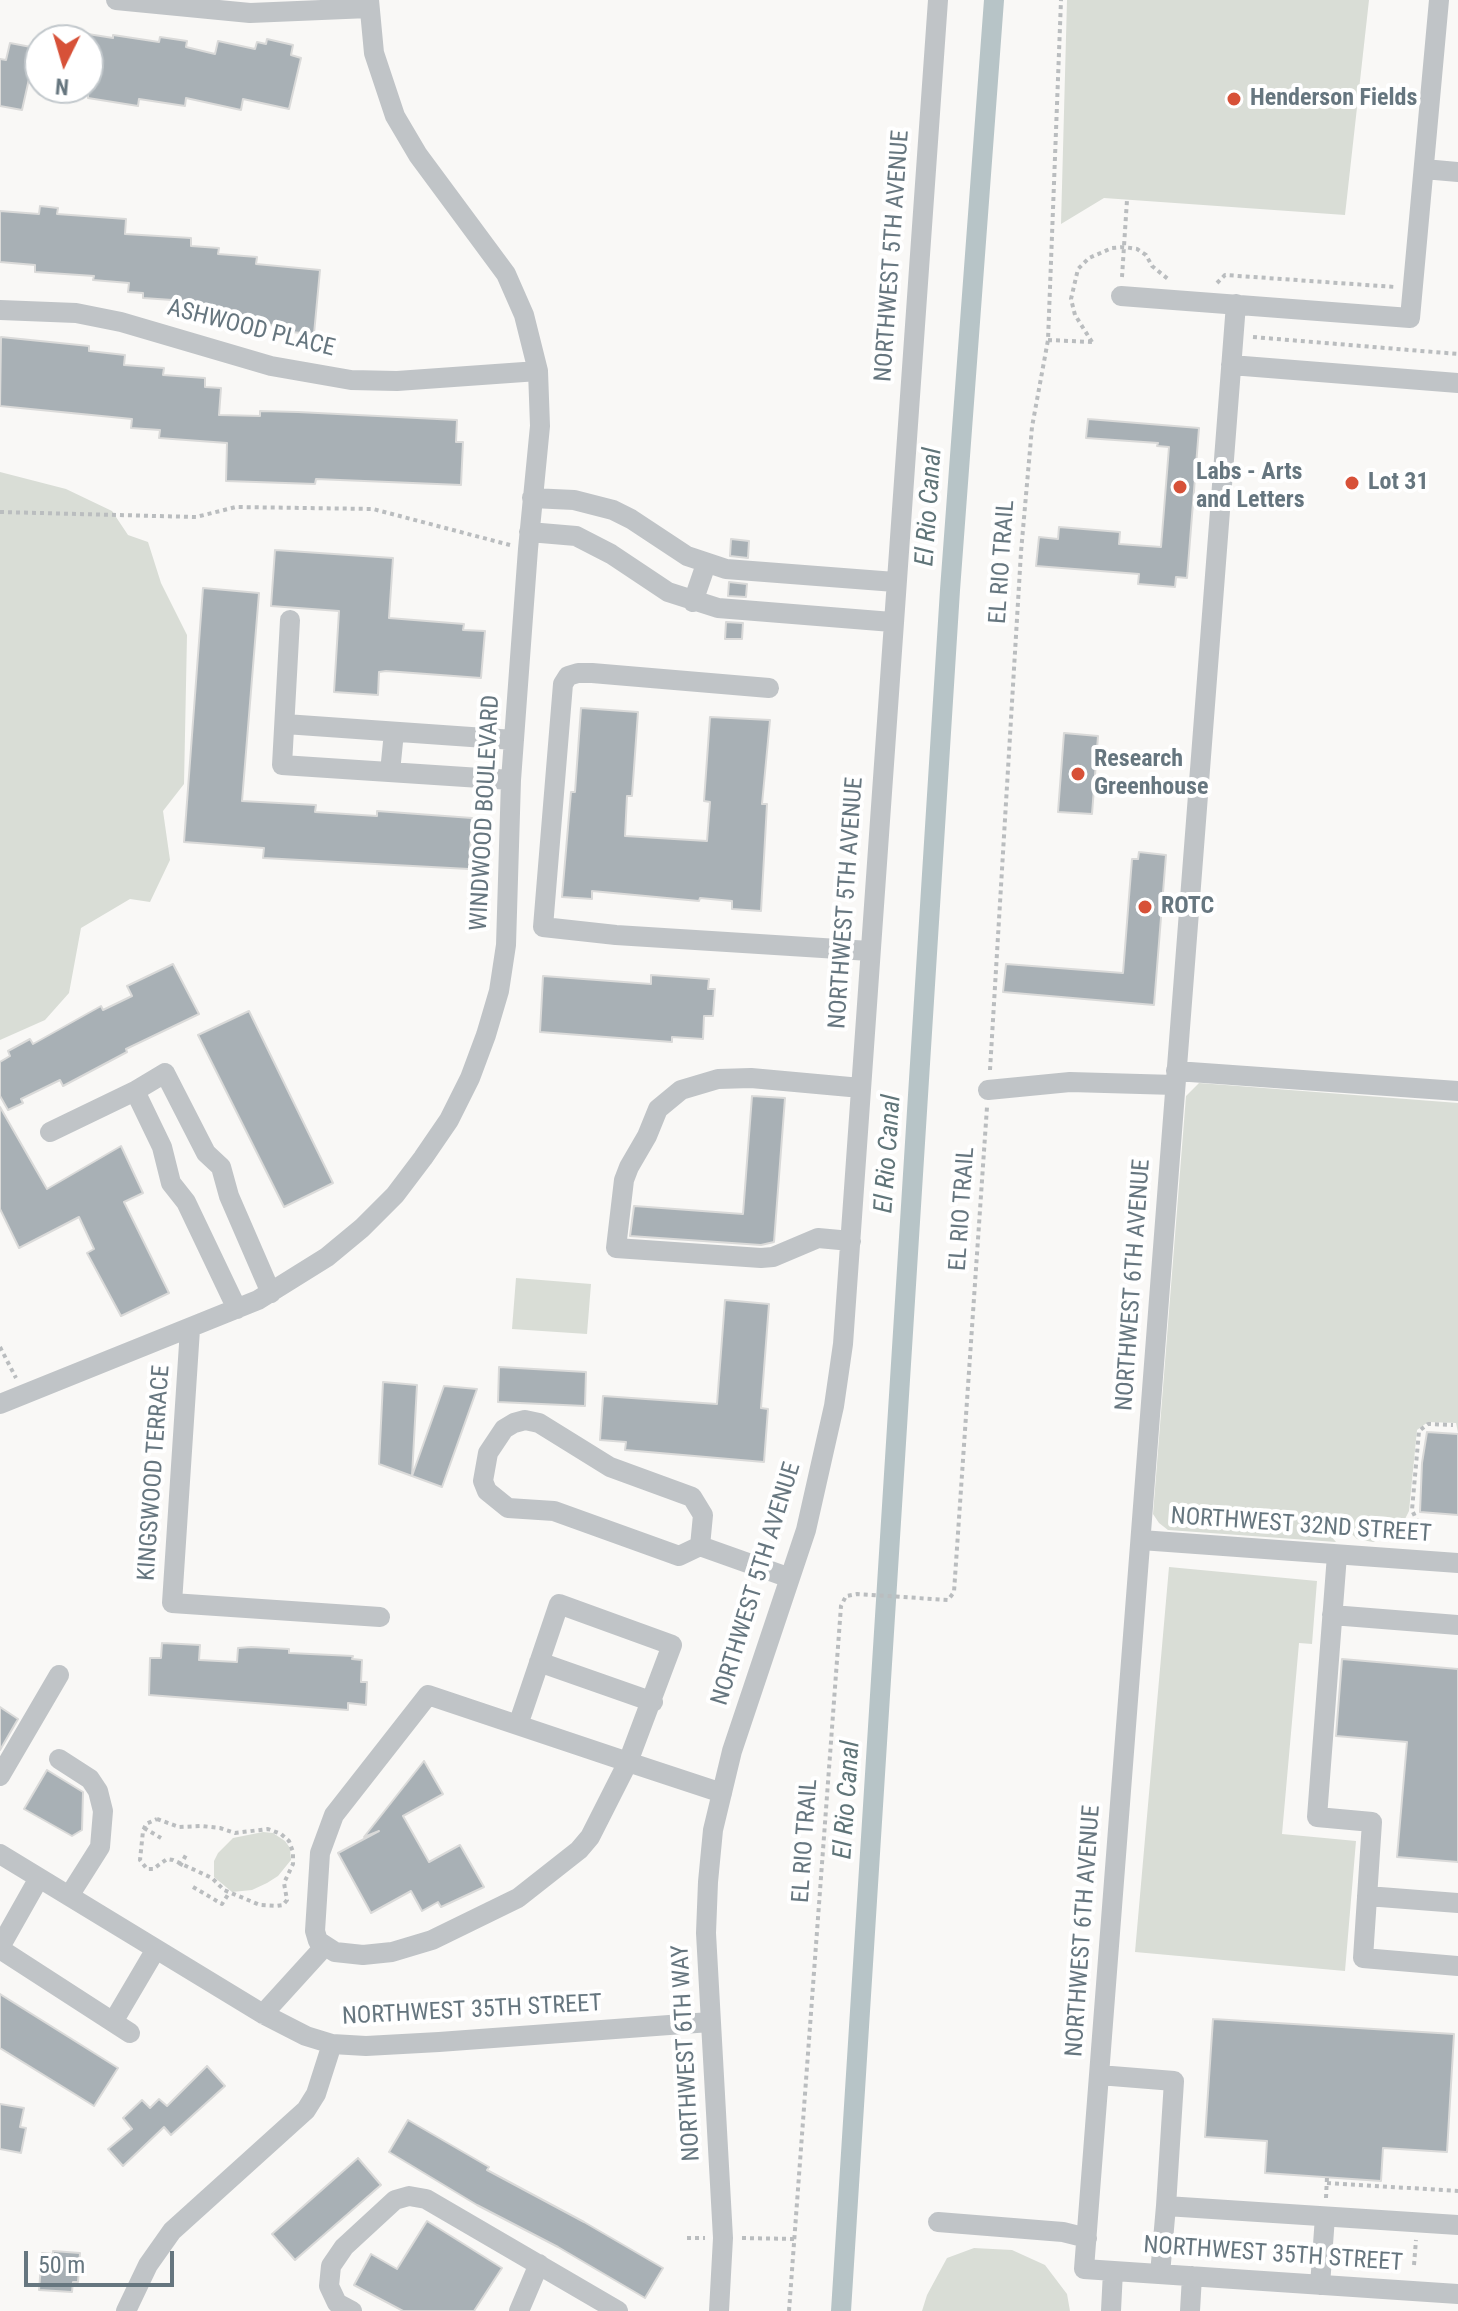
<!DOCTYPE html>
<style>
body{margin:0}
#map{position:relative;width:1458px;height:2311px;overflow:hidden;background:#f9f8f6;font-family:"Roboto Condensed",sans-serif}
canvas{display:block}
.north{position:absolute;left:24px;top:24px;width:80px;height:80px;box-sizing:border-box;background:#fff;border:2px solid #c2c8cc;border-radius:50%;rotate:185deg;font-size:22px;font-weight:700;line-height:32px;text-align:center;color:#66767f}
.north::after{content:'';display:block;margin:auto;width:28px;height:36px;background:#d75138;clip-path:polygon(50% 0,100% 100%,50% 72%,0 100%)}
.scale{position:absolute;left:24px;top:2251px;width:150px;height:36px;box-sizing:border-box;border:4px solid #66767f;border-top:0;padding-left:10px;font-size:24px;line-height:28px;white-space:nowrap;color:#66767f;-webkit-text-stroke:6px #fff;paint-order:stroke}
</style>
<div id="map">
<canvas width="1458" height="2311"></canvas>
<div class="north">N</div>
<div class="scale">50 m</div>
</div>
<script>
const c = document.querySelector('canvas').getContext('2d');
c.lineJoin = 'round';
function fill(path, color) { c.fillStyle = color; c.fill(path, 'evenodd'); }
const toPath = rows => new Path2D(rows.map(r => 'M' + r).join(''));
function stroke(path, color, width, dash) { c.strokeStyle = color; c.lineWidth = width; c.lineCap = dash ? 'butt' : 'round'; c.setLineDash(dash || []); c.stroke(path); }
function label(font, color, halo, rows, align = 'center') {
  c.font = font + ' "Roboto Condensed",sans-serif'; c.lineWidth = 8; c.setLineDash([]); c.textBaseline = 'middle'; c.strokeStyle = halo; c.fillStyle = color; for (const [text, x, y, turn = 0] of rows) {
    c.save(); c.translate(x, y); c.rotate((+turn || 0) * Math.PI / 180); c.textAlign = isNaN(turn) ? turn : align; if (halo) c.strokeText(text, 0, 0); c.fillText(text, 0, 0); c.restore();
  }
}
const green = toPath([
 [1067,0,1369,0,1345,215,1104,198,1061,224],
 [0,472,66,489,112,511,128,535,148,542,161,583,187,635,184,784,163,811,170,860,150,902,130,899,81,928,69,993,45,1020,0,1040],
 [1199,1083,1458,1103,1458,1433,1456,1423,1428,1422,1417,1430,1409,1511,1404,1521,1385,1537,1373,1542,1357,1539,1334,1517,1322,1525,1336,1542,1168,1530,1159,1523,1153,1514,1186,1096],
 [516,1278,591,1284,587,1334,512,1329],
 [1169,1567,1317,1581,1312,1644,1299,1643,1282,1834,1356,1841,1345,1971,1135,1952],
 [263,1832,273,1833,285,1841,290,1848,291,1860,278,1876,267,1883,252,1890,232,1892,214,1877,214,1861,218,1853,233,1838],
 [974,2248,1012,2250,1045,2265,1067,2294,1070,2311,922,2311,927,2295,947,2258]
]);
const canal = toPath([
 [841,2311,950,590,994,0]
]);
const building = toPath([
 [88,34,113,38,113,35,159,42,160,37,187,41,186,47,215,54,218,41,255,49,257,42,266,44,267,39,293,45,291,55,301,58,289,109,243,99,241,110,186,98,185,106,139,99,138,106,88,98,88,34],
 [10,43,36,48,22,110,0,106,0,59,6,60,10,43],
 [40,206,58,208,57,214,126,219,125,234,191,238,191,246,219,248,218,254,257,257,256,264,320,270,314,334,278,331,278,326,220,320,221,310,187,307,187,301,143,298,143,293,128,292,129,283,93,280,94,276,35,272,35,265,0,262,0,211,39,214,40,206],
 [1,337,89,346,89,351,125,355,124,365,164,368,163,375,205,378,205,387,221,388,219,415,260,416,260,411,298,412,457,420,456,442,463,442,461,485,316,479,315,484,226,481,227,443,159,438,160,430,131,428,132,419,0,406,1,337],
 [1088,419,1199,428,1187,578,1176,577,1175,587,1138,584,1139,574,1036,566,1039,537,1058,539,1059,527,1120,532,1119,544,1161,547,1169,447,1157,446,1158,443,1086,438,1088,419],
 [731,539,749,541,748,558,730,556,731,539],
 [275,550,393,558,389,618,464,624,463,630,485,631,481,678,386,671,379,672,378,695,334,692,339,611,271,606,275,550],
 [729,582,747,584,746,597,728,596,729,582],
 [203,588,259,593,242,801,316,805,315,812,377,816,377,811,472,818,469,869,263,858,264,848,184,842,203,588],
 [726,622,743,623,742,639,725,639,726,622],
 [581,708,638,712,632,796,627,796,625,836,707,841,710,802,704,801,710,717,770,720,762,804,767,804,761,911,732,909,732,901,700,898,699,901,592,891,592,899,562,897,571,792,575,792,581,708],
 [1064,733,1098,736,1092,814,1058,812,1064,733],
 [1139,852,1166,855,1154,1005,1003,992,1006,964,1123,973,1132,859,1138,859,1139,852],
 [173,964,199,1014,126,1049,127,1052,63,1086,60,1080,21,1099,23,1103,8,1110,0,1096,0,1062,10,1056,8,1051,30,1039,33,1044,101,1006,103,1010,132,996,127,986,173,964],
 [651,975,709,979,708,989,715,989,713,1016,704,1016,703,1039,672,1037,672,1042,540,1032,543,976,651,984,651,975],
 [249,1011,333,1183,284,1207,198,1035,249,1011],
 [752,1096,785,1098,774,1242,761,1245,630,1236,634,1206,743,1214,752,1096],
 [0,1107,47,1189,121,1146,143,1193,124,1202,169,1293,121,1316,87,1253,94,1249,79,1217,19,1248,0,1209,0,1107],
 [725,1300,769,1304,761,1408,768,1409,764,1462,625,1450,626,1442,600,1440,603,1396,717,1404,725,1300],
 [499,1367,586,1372,585,1406,498,1402,499,1367],
 [383,1382,417,1385,412,1476,379,1464,383,1382],
 [444,1386,477,1389,442,1487,412,1476,444,1386],
 [1427,1432,1458,1434,1458,1515,1420,1512,1422,1463,1427,1432],
 [162,1643,200,1645,199,1660,237,1662,238,1648,251,1647,289,1649,289,1653,353,1656,352,1659,362,1660,361,1682,367,1682,366,1705,348,1703,348,1710,149,1695,150,1658,161,1658,162,1643],
 [1342,1659,1458,1669,1458,1862,1397,1857,1407,1742,1336,1736,1342,1659],
 [0,1707,18,1719,0,1750,0,1707],
 [424,1761,443,1794,403,1816,429,1862,460,1845,484,1887,441,1907,438,1902,422,1911,411,1891,371,1913,338,1853,379,1831,364,1837,424,1761],
 [47,1770,83,1792,82,1830,72,1836,24,1809,47,1770],
 [0,1994,118,2068,94,2106,0,2048,0,1994],
 [1213,2019,1454,2034,1447,2152,1383,2148,1381,2181,1265,2173,1267,2141,1205,2137,1213,2019],
 [207,2066,225,2086,171,2135,164,2127,123,2166,108,2149,132,2129,123,2118,142,2100,150,2108,159,2099,167,2106,207,2066],
 [0,2104,24,2108,20,2127,26,2128,21,2153,0,2149,0,2104],
 [408,2120,489,2167,487,2170,584,2222,663,2268,645,2298,558,2247,477,2205,389,2152,408,2120],
 [358,2158,381,2185,295,2260,272,2234,358,2158],
 [427,2221,502,2268,474,2311,403,2311,354,2285,371,2254,397,2269,427,2221],
 [53,2251,80,2253,78,2282,73,2282,72,2292,39,2290,42,2253,53,2254,53,2251]
]);
const path = toPath([
 [1122,277,1127,200],
 [1217,283,1225,275,1395,287],
 [1253,337,1458,354],
 [1048,340,1092,342],
 [1092,342,1075,315,1071,299,1078,269,1089,258,1112,248,1124,247,1137,249,1146,255,1152,266,1168,279],
 [0,512,196,517,236,507,373,509,510,545],
 [990,1070,1021,552,1032,427,1048,340,1061,0],
 [0,1347,16,1378],
 [1418,1523,1412,1510,1419,1431,1428,1424,1453,1425],
 [157,1819,179,1827,202,1826,220,1828,235,1833,268,1829,281,1834,289,1841,293,1852,293,1864,284,1883,287,1900,283,1905,276,1906,260,1905,224,1890,212,1878,173,1860,167,1859,153,1869,147,1869,140,1860,143,1831,146,1824,157,1819],
 [144,1828,161,1838],
 [180,1866,187,1853],
 [193,1887,222,1904,229,1893],
 [1327,2183,1458,2191],
 [1326,2198,1327,2177],
 [687,2238,705,2238],
 [742,2238,795,2239],
 [1414,2265,1416,2240],
 [789,2311,841,1606,846,1596,857,1594,948,1600,954,1592,987,1107]
]);
const minor = toPath([
 [116,0,250,13,369,8],
 [1424,169,1458,172],
 [1121,296,1410,318,1439,0],
 [1236,304,1084,2269,1458,2294],
 [0,310,76,313,121,322,271,366,351,380,397,381,538,371],
 [1231,365,1458,383],
 [532,498,574,500,613,510,631,519,687,556,726,569,895,582],
 [529,532,576,536,611,554,668,592,718,608,892,622],
 [693,602,706,564],
 [290,620,282,765,511,780],
 [769,688,592,673,578,673,568,676,563,684,543,927,616,935,870,951],
 [285,724,514,740],
 [390,772,394,732],
 [1176,1071,1458,1091],
 [988,1090,1070,1082,1175,1085],
 [135,1091,165,1073,206,1153,221,1167,229,1196,271,1293],
 [50,1132,135,1091,162,1147,171,1183,186,1202,237,1309],
 [851,1241,818,1238,773,1257,761,1258,616,1248,624,1180,629,1167,647,1136,658,1109,681,1090,718,1079,751,1078,861,1088],
 [190,1329,172,1603,380,1617],
 [0,1404,258,1300,327,1257,362,1228,395,1195,423,1158,449,1120,470,1078,486,1035,499,991,506,945,511,780,528,549,540,426,538,371,524,315,506,274,418,155,395,116,374,53,369,0],
 [1141,1540,1458,1563],
 [700,1546,703,1515,692,1497,610,1467,539,1423,525,1420,514,1423,504,1429,488,1453,483,1481,487,1491,508,1508,554,1511,679,1556,700,1546,790,1578],
 [1337,1555,1317,1817,1372,1822,1363,1958,1458,1966],
 [1332,1615,1458,1625],
 [539,1662,653,1702],
 [428,1695,628,1762,590,1837,579,1850,518,1898,432,1940,392,1952,363,1955,335,1952,318,1941,315,1931,320,1853,334,1815,428,1695],
 [518,1725,559,1604,672,1645,628,1762,722,1793],
 [59,1759,90,1779,98,1791,103,1811,100,1847,69,1896],
 [0,1776,59,1675],
 [0,1854,263,2014,306,2036,332,2044,366,2046,439,2042,710,2022],
 [1367,1896,1458,1903],
 [0,1947,39,1878],
 [0,1949,130,2033],
 [263,2014,324,1947],
 [113,2022,156,1949],
 [1099,2075,1174,2081,1166,2206,1458,2225],
 [938,2222,1063,2232,1087,2238],
 [1160,2274,1166,2206],
 [1320,2285,1325,2217],
 [126,2311,148,2265,172,2231,306,2110,316,2094,332,2044],
 [352,2311,337,2303,329,2286,331,2266,344,2247,395,2200,409,2196,426,2199,618,2311],
 [519,2311,539,2264],
 [719,2311,723,2238,706,1933,708,1882,713,1830,732,1751,806,1530,834,1406,843,1344,938,0],
 [1111,2311,1113,2271],
 [1190,2311,1192,2276]
]);
const markers = [
 [1234,99,8,"#d75138"],
 [1352,483,8,"#d75138"],
 [1180,487,8,"#d75138"],
 [1078,774,8,"#d75138"],
 [1145,907,8,"#d75138"]
];
const poiNames = [
 ["Henderson Fields",1250,99],
 ["Labs - Arts",1196,473],
 ["and Letters",1196,501],
 ["Lot 31",1368,483],
 ["Research",1094,760],
 ["Greenhouse",1094,788],
 ["ROTC",1161,907]
];
const streetNames = [
 ["NORTHWEST 5TH AVENUE",893,256,-86],
 ["ASHWOOD PLACE",251,329,14],
 ["EL RIO TRAIL",1003,562,-86],
 ["WINDWOOD BOULEVARD",486,813,-87],
 ["NORTHWEST 5TH AVENUE",847,903,-86],
 ["EL RIO TRAIL",963,1209,-86],
 ["NORTHWEST 6TH AVENUE",1134,1285,-86],
 ["KINGSWOOD TERRACE",155,1473,-86],
 ["NORTHWEST 32ND STREET",1301,1526,4],
 ["NORTHWEST 5TH AVENUE",757,1584,-73],
 ["EL RIO TRAIL",806,1841,-86],
 ["NORTHWEST 6TH AVENUE",1084,1931,-86],
 ["NORTHWEST 35TH STREET",472,2011,-3],
 ["NORTHWEST 6TH WAY",687,2053,-93],
 ["NORTHWEST 35TH STREET",1273,2255,4]
];
const waterNames = [
 ["El Rio Canal",930,507,-86],
 ["El Rio Canal",889,1154,-86],
 ["El Rio Canal",848,1800,-86]
];
fill(green, '#d9ddd6');
stroke(canal, '#b7c4c7', 20);
fill(building, '#a8b0b5');
stroke(building, '#dadad9', 2);
stroke(path, '#babdbf', 4, [4, 4]);
stroke(minor, '#c0c4c7', 20);
for (const [x, y, r, color] of markers) { const dot = new Path2D(); dot.arc(x, y, r, 0, 2 * Math.PI); c.fillStyle = color; c.fill(dot); stroke(dot, '#fff', 3); }
label('bold 24px', '#66767f', '#fff', poiNames, 'left');
label('24px', '#66767f', '#fff', streetNames);
label('italic 26px', '#607579', '#fff', waterNames);
</script>
